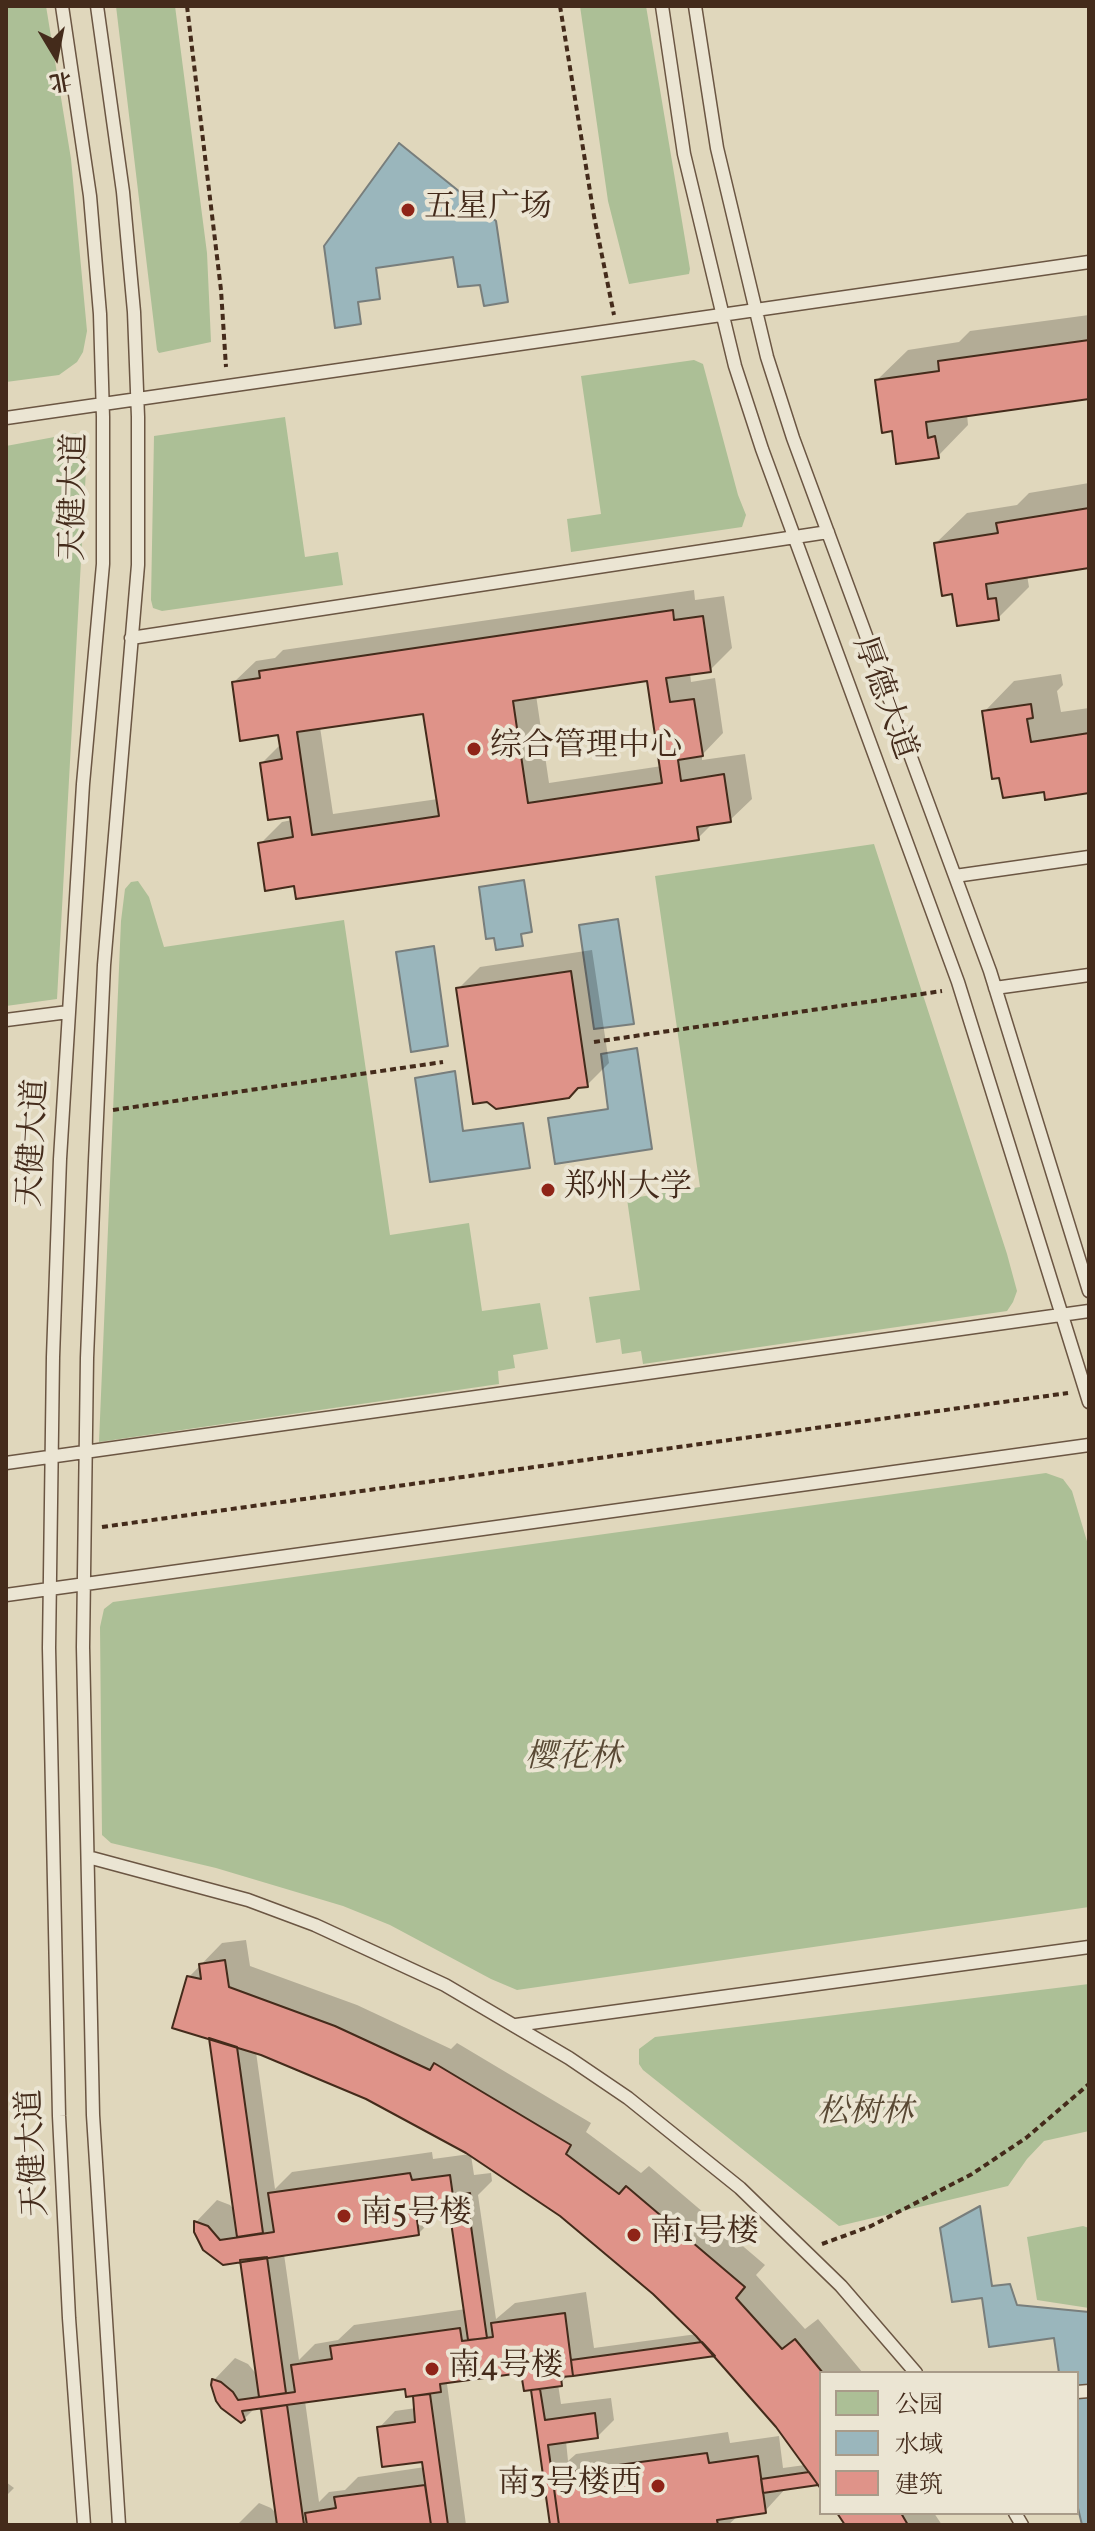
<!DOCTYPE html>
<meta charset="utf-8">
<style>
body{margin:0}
#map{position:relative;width:1095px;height:2531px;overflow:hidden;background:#e0d7bc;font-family:Vollkorn,"Noto Serif SC",serif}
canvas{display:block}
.frame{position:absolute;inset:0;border:8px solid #442b1b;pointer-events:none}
.legend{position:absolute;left:819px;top:2371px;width:260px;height:144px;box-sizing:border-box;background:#ebe5d3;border:2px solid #a89b89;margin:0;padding:10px 14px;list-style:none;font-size:24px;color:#442b1b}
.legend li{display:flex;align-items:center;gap:16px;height:40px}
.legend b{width:40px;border:2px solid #a89b89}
.north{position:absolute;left:16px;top:16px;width:80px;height:80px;-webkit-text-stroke:6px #ebe5d3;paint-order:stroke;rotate:170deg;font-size:22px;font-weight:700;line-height:32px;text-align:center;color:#442b1b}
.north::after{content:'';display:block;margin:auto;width:28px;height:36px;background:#442b1b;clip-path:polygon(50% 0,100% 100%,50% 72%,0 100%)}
</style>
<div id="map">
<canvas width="1095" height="2531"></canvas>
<div class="frame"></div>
<ul class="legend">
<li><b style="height:22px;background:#acbf96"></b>公园</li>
<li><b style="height:22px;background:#9ab6bc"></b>水域</li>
<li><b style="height:22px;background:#df9389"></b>建筑</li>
</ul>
<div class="north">北</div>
</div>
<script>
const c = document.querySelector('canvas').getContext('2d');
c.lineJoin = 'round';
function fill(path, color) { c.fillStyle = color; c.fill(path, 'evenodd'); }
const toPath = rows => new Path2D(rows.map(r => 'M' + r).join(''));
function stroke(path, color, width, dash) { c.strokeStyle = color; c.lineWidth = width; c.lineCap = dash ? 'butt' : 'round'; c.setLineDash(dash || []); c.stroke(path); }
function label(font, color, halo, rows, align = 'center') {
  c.font = font + ' Vollkorn,"Noto Serif SC",serif'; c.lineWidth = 8; c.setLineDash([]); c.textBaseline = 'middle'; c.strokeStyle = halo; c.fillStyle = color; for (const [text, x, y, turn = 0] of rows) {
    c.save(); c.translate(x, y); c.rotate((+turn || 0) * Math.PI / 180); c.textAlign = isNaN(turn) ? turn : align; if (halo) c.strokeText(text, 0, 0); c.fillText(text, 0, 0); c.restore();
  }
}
const green = toPath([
 [6,6,46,6,71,159,87,331,83,352,77,362,59,375,6,382],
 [116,6,175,6,207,253,211,342,159,353,157,350],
 [580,6,646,6,690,269,689,274,629,284,608,201],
 [694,360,703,364,738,495,746,515,742,527,571,552,567,519,601,514,581,376],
 [285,417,305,557,338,552,343,585,162,611,153,608,151,600,154,436],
 [76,433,87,451,57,999,6,1006,6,446],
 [874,844,1007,1254,1017,1291,1013,1302,1007,1311,643,1364,641,1351,622,1354,620,1339,596,1343,589,1297,640,1290,627,1199,700,1187,655,876],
 [138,881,149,897,164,947,344,920,390,1235,469,1223,482,1311,540,1303,548,1349,513,1355,515,1368,498,1371,499,1384,99,1442,121,921,125,889,131,882],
 [1046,1473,1063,1479,1072,1491,1089,1548,1089,1907,517,1990,491,1979,390,1925,343,1906,216,1868,111,1843,102,1835,100,1627,104,1609,113,1602],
 [1089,1984,1089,2131,1044,2141,1027,2159,1008,2186,839,2226,643,2070,639,2064,639,2049,655,2037],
 [1083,2226,1089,2228,1089,2308,1037,2300,1027,2237]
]);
const water = toPath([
 [399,143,496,221,508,302,484,306,480,285,458,287,453,257,376,268,380,299,358,302,361,324,335,328,324,246,399,143],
 [524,880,532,932,521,934,523,946,496,950,494,938,486,939,479,887,524,880],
 [618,919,634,1024,594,1029,579,925,618,919],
 [434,946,448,1046,411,1052,396,952,434,946],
 [637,1048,652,1149,555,1164,548,1118,608,1109,601,1054,637,1048],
 [455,1071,463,1131,523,1123,530,1168,430,1182,415,1078,455,1071],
 [980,2206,992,2286,1010,2284,1017,2305,1089,2312,1089,2525,1082,2525,1077,2504,1077,2373,1059,2373,1054,2338,989,2347,982,2298,952,2302,940,2228,980,2206]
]);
const shadow = toPath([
 [1089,315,1089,397,967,414,968,425,938,456,894,429,877,380,908,350,959,342,970,331],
 [1089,483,1089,566,1027,575,1029,587,998,618,954,592,936,543,967,513,1017,505,1029,493],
 [694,590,695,600,724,596,732,648,710,670,690,673,691,682,715,678,723,733,702,755,702,760,745,754,752,799,730,820,713,823,698,838,296,884,260,844,282,822,292,820,262,763,281,744,280,733,234,682,256,661,275,658,283,650],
 [649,679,662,766,549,783,536,695],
 [425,712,438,799,333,814,320,727],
 [1061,674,1063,685,1057,691,1061,712,1089,708,1089,791,1046,789,984,712,1014,681],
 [592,950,609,1063,587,1085,578,1086,458,989,480,967],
 [246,1940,250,1966,357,2005,451,2049,457,2043,591,2123,586,2132,641,2173,649,2166,765,2265,756,2275,805,2329,818,2319,863,2373,821,2373,821,2488,818,2483,786,2488,765,2511,739,2515,728,2525,552,2525,533,2388,523,2370,449,2381,447,2384,466,2525,237,2525,259,2503,271,2508,277,2514,263,2410,266,2406,255,2408,244,2419,214,2380,235,2358,248,2364,258,2376,242,2260,195,2226,196,2222,217,2200,230,2205,235,2211,211,2038,189,1977,222,1943],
 [256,2052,315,2074,418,2123,470,2154,433,2159,432,2152,292,2172,275,2189],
 [471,2155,515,2182,609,2253,697,2334,594,2348,586,2292,515,2303,496,2319,478,2195,492,2181,491,2173,474,2175],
 [451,2205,466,2309,354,2325,338,2340,315,2344,299,2360,284,2254,418,2234,440,2212,439,2207],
 [715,2354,778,2426,805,2465,783,2468,779,2436,730,2443,728,2432,576,2454,568,2461,566,2441,598,2436,614,2420,611,2398,561,2404,558,2384,571,2374],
 [406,2387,418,2394,415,2397,416,2408,395,2411,379,2428,424,2460,425,2467,358,2477,345,2490,329,2492,319,2502,305,2401],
 [6,2482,14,2488,6,2496],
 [839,2513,934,2513,942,2525,847,2525]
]);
const building = toPath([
 [1089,340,1089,399,926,422,928,438,935,436,939,458,896,464,892,431,882,433,875,380,939,371,938,361,1089,340],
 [1089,508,1089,568,986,584,988,599,996,598,999,620,957,626,952,594,942,596,934,543,998,533,996,523,1089,508],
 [673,610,674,620,703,616,711,672,666,678,670,702,694,699,703,756,678,760,681,781,724,774,731,822,697,827,699,840,296,899,294,886,265,891,258,843,293,837,290,817,268,820,260,763,282,759,278,735,240,741,232,682,260,678,259,671,673,610],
 [647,681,662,783,528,803,513,701,647,681],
 [423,714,439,816,312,835,297,732,423,714],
 [1031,704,1033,718,1027,719,1031,742,1089,733,1089,793,1045,800,1044,792,1003,798,999,778,992,779,982,711,1031,704],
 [571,971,588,1087,578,1088,569,1098,496,1109,487,1102,473,1104,456,988,571,971],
 [225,1960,229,1987,335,2026,430,2070,434,2063,571,2145,566,2154,619,2194,626,2186,745,2287,736,2298,782,2349,795,2339,823,2373,821,2373,821,2489,776,2427,696,2336,653,2294,560,2216,466,2153,366,2099,261,2055,172,2028,187,1976,201,1979,199,1964,225,1960],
 [209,2038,237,2047,263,2233,237,2237,209,2038],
 [410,2173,412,2180,450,2175,453,2196,470,2193,472,2205,416,2212,419,2235,223,2265,203,2250,194,2232,194,2221,208,2226,220,2240,274,2232,268,2193,410,2173],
 [468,2205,487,2338,468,2340,449,2208,468,2205],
 [267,2257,286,2393,259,2397,240,2260,267,2257],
 [565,2313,573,2376,561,2377,562,2386,524,2391,521,2373,440,2384,441,2392,406,2397,405,2389,242,2411,245,2420,241,2423,221,2408,216,2401,211,2385,212,2379,221,2382,233,2392,238,2400,295,2392,291,2365,332,2359,330,2346,460,2328,462,2341,493,2337,491,2323,565,2313],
 [702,2342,715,2356,573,2376,571,2360,702,2342],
 [540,2389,545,2420,595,2413,598,2438,548,2445,559,2525,550,2525,531,2390,540,2389],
 [430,2394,448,2525,431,2525,422,2462,382,2467,377,2427,415,2422,413,2396,430,2394],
 [287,2405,304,2525,277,2525,261,2409,287,2405],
 [707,2453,709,2463,758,2456,766,2513,717,2520,718,2525,559,2525,552,2474,707,2453],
 [809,2472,818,2485,763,2493,761,2479,809,2472],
 [425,2485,431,2525,307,2525,305,2513,336,2508,334,2497,425,2485],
 [837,2513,901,2513,908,2525,845,2525,837,2513]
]);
const path = toPath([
 [187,6,221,290,226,367],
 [560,6,594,216,614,315],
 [594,1042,942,991],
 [113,1110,443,1062],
 [102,1527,1068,1393],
 [822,2244,871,2226,972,2174,1026,2138,1089,2084]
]);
const service = toPath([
 [62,6,90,196,100,314,103,417,103,564,83,784,60,1159,53,1357,49,1648,59,2116,69,2318,84,2525],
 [97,6,123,192,134,312,138,417,138,565,104,965,95,1161,87,1358,83,1647,93,2115,119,2525],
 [662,6,684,154,735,366,762,449,958,982,1089,1402],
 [695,6,717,148,767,357,793,438,990,971,1089,1291],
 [6,418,1089,262],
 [131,638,828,532],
 [955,876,1089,857],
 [995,988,1089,975],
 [6,1020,68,1012],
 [6,1463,1089,1311],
 [6,1595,1089,1445],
 [88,1857,248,1900,315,1925,445,1985,569,2058,628,2098,740,2188,841,2286,916,2373],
 [516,2025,1089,1947],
 [1077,2392,1089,2391],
 [1015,2513,1022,2525]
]);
const markers = [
 [408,210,8,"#8f2418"],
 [474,749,8,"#8f2418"],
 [548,1190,8,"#8f2418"],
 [344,2216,8,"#8f2418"],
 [634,2235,8,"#8f2418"],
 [432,2369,8,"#8f2418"],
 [658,2486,8,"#8f2418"]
];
const poiNames = [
 ["五星广场",424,210],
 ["综合管理中心",490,749],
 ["郑州大学",564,1190],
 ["南5号楼",360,2216],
 ["南1号楼",650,2235],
 ["南4号楼",448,2369],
 ["南3号楼西",642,2486,"right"]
];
const streetNames = [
 ["天健大道",77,497,-89],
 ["厚德大道",882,699,70],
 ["天健大道",36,1143,-87],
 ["天健大道",36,2153,-93]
];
const parkNames = [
 ["樱花林",573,1760],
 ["松树林",865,2115]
];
fill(green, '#acbf96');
fill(water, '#9ab6bc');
stroke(water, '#787e7c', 2);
fill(shadow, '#0003');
fill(building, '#df9389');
stroke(building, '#442b1b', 2);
stroke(service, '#6b5643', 15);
stroke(path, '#442b1b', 4, [6, 4]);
stroke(service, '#ebe5d3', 12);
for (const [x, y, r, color] of markers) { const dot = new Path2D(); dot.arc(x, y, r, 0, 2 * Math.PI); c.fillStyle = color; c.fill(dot); stroke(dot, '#ebe5d3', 3); }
label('32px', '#442b1b', '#ebe5d3', poiNames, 'left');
label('32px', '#442b1b', '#ebe5d3', streetNames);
label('italic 32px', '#594934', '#ebe5d3', parkNames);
</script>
